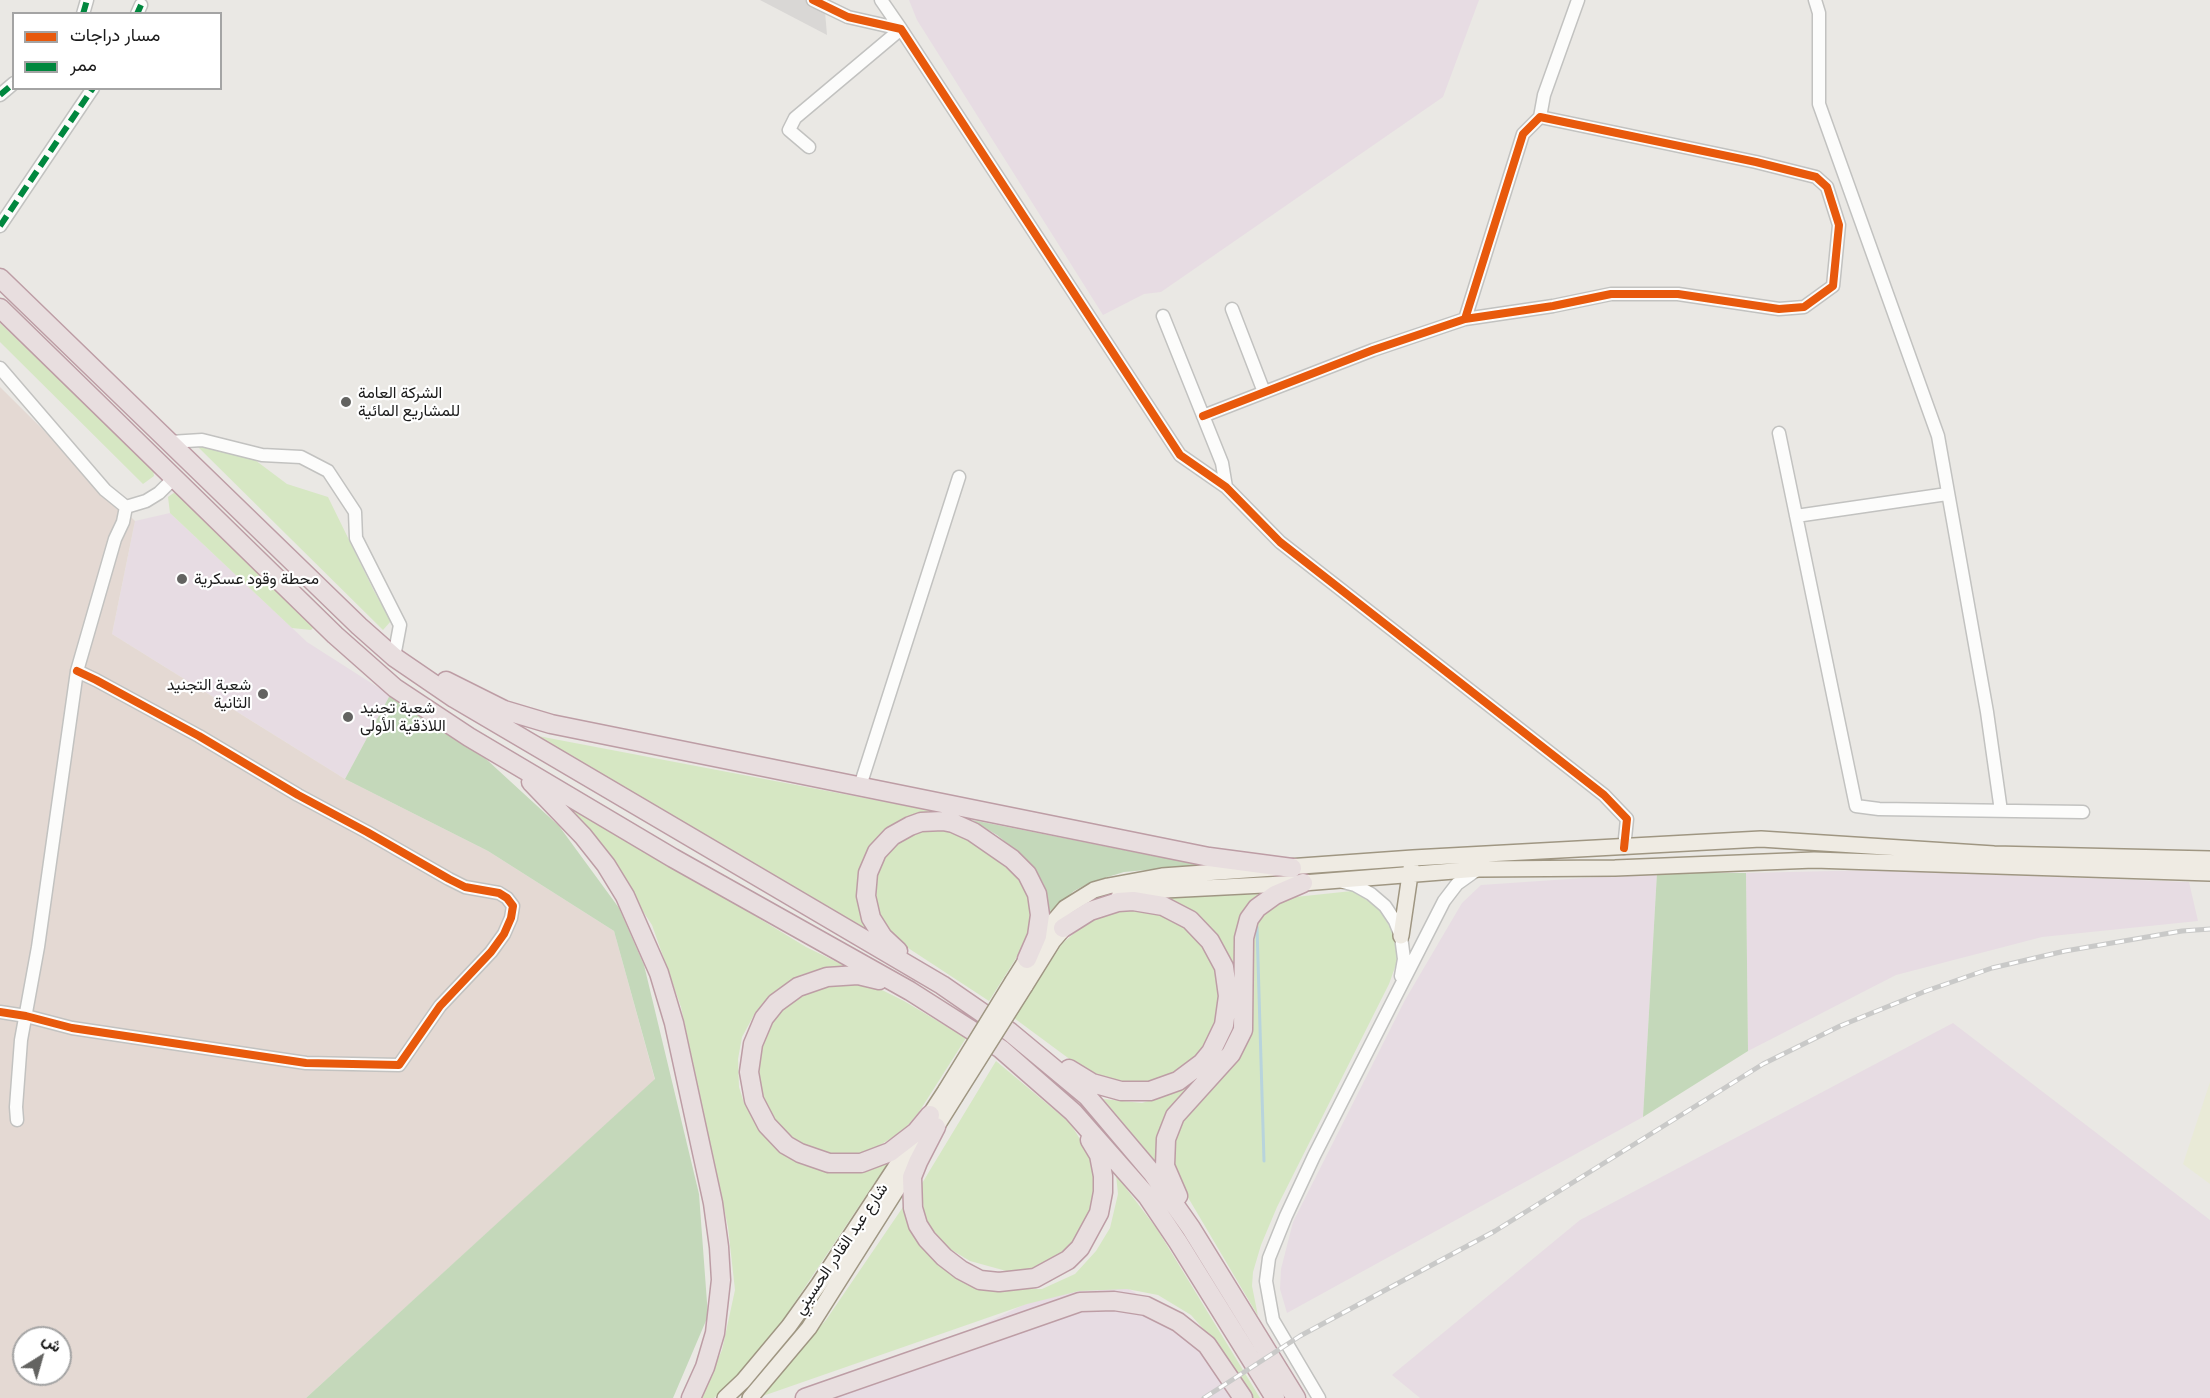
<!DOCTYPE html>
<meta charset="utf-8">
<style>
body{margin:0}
#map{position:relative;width:2210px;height:1398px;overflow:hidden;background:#eae8e4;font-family:"Public Sans",Vazirmatn,sans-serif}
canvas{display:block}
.legend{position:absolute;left:12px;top:12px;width:210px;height:78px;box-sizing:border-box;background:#fff;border:2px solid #a4a4a4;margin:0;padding:8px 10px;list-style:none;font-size:18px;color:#1b1b1b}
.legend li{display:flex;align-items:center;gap:12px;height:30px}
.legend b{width:30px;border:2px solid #a4a4a4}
.north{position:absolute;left:12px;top:1326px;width:60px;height:60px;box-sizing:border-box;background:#fff;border:2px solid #a4a4a4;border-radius:50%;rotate:37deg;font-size:16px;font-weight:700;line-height:24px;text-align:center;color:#1b1b1b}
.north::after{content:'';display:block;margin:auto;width:21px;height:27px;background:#636361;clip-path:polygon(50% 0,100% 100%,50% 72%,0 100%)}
</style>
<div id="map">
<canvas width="2210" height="1398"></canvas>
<ul class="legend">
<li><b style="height:8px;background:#e8590c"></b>مسار دراجات</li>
<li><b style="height:8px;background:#00873e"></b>ممر</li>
</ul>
<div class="north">ش</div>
</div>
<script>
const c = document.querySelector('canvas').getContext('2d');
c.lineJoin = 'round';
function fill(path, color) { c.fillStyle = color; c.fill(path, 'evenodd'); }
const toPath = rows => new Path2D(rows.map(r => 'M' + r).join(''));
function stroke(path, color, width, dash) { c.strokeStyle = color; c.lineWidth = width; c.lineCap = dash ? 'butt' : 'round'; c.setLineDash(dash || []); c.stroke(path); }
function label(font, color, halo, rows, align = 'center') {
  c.font = font + ' "Public Sans",Vazirmatn,sans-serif'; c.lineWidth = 4.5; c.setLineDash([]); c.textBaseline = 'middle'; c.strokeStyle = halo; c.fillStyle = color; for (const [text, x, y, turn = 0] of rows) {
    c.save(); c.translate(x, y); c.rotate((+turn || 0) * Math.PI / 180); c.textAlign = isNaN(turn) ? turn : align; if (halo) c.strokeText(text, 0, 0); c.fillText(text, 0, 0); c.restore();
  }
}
const residential = toPath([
 [760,0,824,0,827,35]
]);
const industrial = toPath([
 [909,0,1479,0,1443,97,1161,292,1144,294,1103,315,917,20],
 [170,513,307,642,390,695,345,779,112,634,135,521],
 [1876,870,2189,882,2198,921,2042,937,1896,975,1748,1051,1746,873],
 [1657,873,1643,1117,1287,1313,1280,1289,1281,1269,1293,1222,1405,1000,1462,903,1481,885],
 [1953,1023,2210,1220,2210,1398,1420,1398,1392,1375,1580,1220],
 [1114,1281,1194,1325,1240,1398,830,1398,1042,1296]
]);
const military = toPath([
 [0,387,135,521,112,634,345,779,488,851,614,931,655,1080,306,1398,0,1398],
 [24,1338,60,1338,60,1374,24,1374]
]);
const farmland = toPath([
 [2210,1082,2210,1184,2183,1164]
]);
const grass = toPath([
 [0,323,153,469,154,476,143,484,0,342],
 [205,443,255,460,287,484,328,497,374,591,391,621,383,630,197,446],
 [175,492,314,627,311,630,292,628,170,513,168,497],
 [538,736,938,812,912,817,861,878,857,901,862,919,871,935],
 [555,794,806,947,845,966,813,971,801,975,775,991,763,1003,755,1013,742,1037,738,1059,739,1087,744,1103,762,1133,786,1156,803,1165,838,1173,855,1173,889,1161,781,1323,737,1377,714,1398,700,1398,722,1350,735,1290,728,1227,681,1007,652,925,584,822],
 [938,829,950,831,962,836,989,853,1020,880,1029,895,1032,925,1027,941,989,1001,902,944,887,929,877,908,876,880,885,857,893,847,913,834,926,830],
 [1352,891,1378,907,1392,931,1399,956,1389,984,1277,1207,1261,1245,1253,1272,1252,1286,1258,1316,1186,1194,1172,1161,1171,1138,1183,1118,1232,1065,1253,939,1261,914,1286,898],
 [1266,894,1248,907,1237,926,1236,951,1237,1031,1160,1133,1156,1154,1160,1167,1103,1099,1142,1103,1170,1094,1195,1081,1218,1055,1234,983,1165,898],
 [1133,910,1159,914,1183,927,1202,945,1214,969,1220,995,1216,1021,1206,1045,1187,1066,1163,1079,1136,1085,1108,1081,1083,1069,1014,1018,1062,944,1082,926,1106,914],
 [861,983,876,987,904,1001,966,1038,919,1112,903,1131,872,1150,856,1155,835,1156,796,1144,768,1116,754,1070,768,1023,785,1004,808,990,823,986],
 [996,1061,1070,1123,1091,1157,1097,1178,1088,1221,1072,1251,1049,1268,1010,1272,970,1261,945,1246,925,1219,921,1185],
 [1116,1175,1157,1229,1260,1398,1253,1398,1221,1349,1191,1315,1158,1295,1127,1289,1079,1291,1027,1304,757,1398,826,1320,903,1207,911,1233,944,1264,985,1289,1042,1289,1075,1274,1096,1251,1110,1228,1118,1194]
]);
const forest = toPath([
 [390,695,486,759,559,826,619,908,644,965,699,1194,708,1316,673,1398,306,1398,655,1079,614,931,488,851,345,779],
 [972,820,1200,865,1124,872,1091,882,1074,891,1049,912,1044,885,1037,872,1024,857,997,835],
 [1657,873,1746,873,1748,1051,1643,1117]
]);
const stream = toPath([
 [1257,927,1264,1161]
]);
const minor = toPath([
 [813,0,848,17,901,29,1180,455,1226,487,1280,542,1604,795,1627,819,1624,848],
 [1815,0,1819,13,1819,104,1938,436,1987,712,2001,811],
 [83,14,87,0],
 [137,14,141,5],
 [0,95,14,83],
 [1540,117,1544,95,1578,0],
 [809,147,789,130,795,118,901,29,881,0],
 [0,226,93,88],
 [1232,309,1264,392],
 [1163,316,1222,463,1226,487],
 [0,368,105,490,126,507,146,501,159,493,174,478],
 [1203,416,1373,350,1465,319,1553,306,1611,294,1678,294,1779,309,1804,307,1833,286,1839,225,1827,187,1816,177,1756,162,1540,117,1523,134,1465,319],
 [1779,433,1856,806,1879,809,2083,812],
 [170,442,202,440,262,455,301,457,328,471,355,512,356,538,400,625,394,657],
 [1796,516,1947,494],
 [860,786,959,477],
 [1343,882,1355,885,1371,894,1385,906,1395,921,1401,936,1404,959,1401,976],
 [0,1012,26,1016,72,1028,306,1063,399,1065,440,1006,491,952,504,934,511,918,513,906,507,898,499,893,465,887,449,879,367,832,298,795,199,736,96,680,77,671],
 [17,1120,16,1107,21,1040,38,947,77,671,115,539,123,522,126,507],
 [1319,1398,1273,1320,1266,1281,1269,1258,1286,1216,1314,1156,1444,901,1457,884,1478,869]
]);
const major = toPath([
 [1119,897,1165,890,1303,883,1479,869,1615,868,1814,860,2210,873],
 [1401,936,1411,868],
 [1013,981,1042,935,1065,908,1094,890,1108,886,1162,876,1413,858,1761,839,1994,854,2210,859],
 [1025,986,1053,941,1071,920],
 [930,1137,955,1097],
 [725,1398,743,1381,789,1326,819,1284,946,1090],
 [750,1398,809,1328,914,1162]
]);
const highway = toPath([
 [0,278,359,626,394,657,454,698,942,985,1010,1032,1087,1096,1153,1174,1191,1228,1296,1398],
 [0,308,335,635,395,688,469,737,673,858,910,991,1001,1049,1073,1112,1147,1196,1178,1242,1275,1398],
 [446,681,504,710,551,724,1209,857,1292,868],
 [531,782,583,836,606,865,625,896,659,973,674,1023,713,1203,719,1247,721,1280,715,1333,705,1367,691,1398],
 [1063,928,1090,911,1118,902,1133,901,1163,906,1190,920,1210,941,1224,967,1228,996,1224,1025,1211,1052,1202,1063,1178,1081,1150,1091,1121,1091,1092,1083,1069,1069],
 [898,951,883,937,871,918,866,896,868,873,877,852,892,836,910,826,921,822,943,821,953,823,973,832,1012,859,1027,874,1037,894,1040,915,1037,936,1027,959],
 [879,980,858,975,827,977,798,987,776,1003,764,1018,753,1044,749,1072,754,1100,767,1125,786,1145,800,1153,829,1163,861,1163,890,1152,916,1132,930,1115],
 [936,1127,918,1162,912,1177,913,1208,918,1225,927,1239,944,1257,961,1270,980,1280,999,1282,1035,1278,1068,1260,1080,1248,1099,1213,1103,1192,1103,1176,1099,1155,1090,1140],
 [1178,1196,1165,1166,1166,1139,1175,1116,1231,1054,1243,1030,1244,938,1249,919,1257,908,1275,895,1303,883],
 [805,1398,1080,1302,1114,1301,1146,1306,1178,1322,1207,1345,1243,1398]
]);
const rail = toPath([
 [1204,1398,1300,1336,1495,1231,1763,1064,1840,1026,1926,991,1992,968,2065,951,2182,931,2210,929]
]);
const majorBridge = toPath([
 [946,1090,1013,981],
 [955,1097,1025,986]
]);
const quiet = toPath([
 [83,14,87,0],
 [137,14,141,5],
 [0,95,14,83],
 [0,226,93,88]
]);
const cycleway = toPath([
 [813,0,848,17,901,29,1180,455,1226,487,1280,542,1604,795,1627,819,1624,848],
 [1203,416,1373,350,1465,319,1553,306,1611,294,1678,294,1779,309,1804,307,1833,286,1839,225,1827,187,1816,177,1756,162,1540,117,1523,134,1465,319],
 [0,1012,26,1016,72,1028,306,1063,399,1065,440,1006,491,952,504,934,511,918,513,906,507,898,499,893,465,887,449,879,367,832,298,795,199,736,96,680,77,671]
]);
const markers = [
 [346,402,6,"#636361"],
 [182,579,6,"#636361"],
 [263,694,6,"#636361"],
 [348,717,6,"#636361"]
];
const poiNames = [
 ["الشركة العامة",358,393],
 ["للمشاريع المائية",358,411],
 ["محطة وقود عسكرية",194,579],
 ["شعبة التجنيد",251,685,"right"],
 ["الثانية",251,703,"right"],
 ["شعبة تجنيد",360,708],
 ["اللاذقية الأولى",360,726]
];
const streetNames = [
 ["شارع عبد القادر الحسيني",841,1249,-56]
];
fill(residential, '#d9d7d5');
fill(industrial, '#e7dce3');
fill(military, '#e4d9d3');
fill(farmland, '#e9ead7');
fill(grass, '#d6e7c3');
fill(forest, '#c4d8ba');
stroke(stream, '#b8d4dc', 3);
stroke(minor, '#c2c2c0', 15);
stroke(major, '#9f9682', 18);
stroke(highway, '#bd9da5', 21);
stroke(minor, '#fcfcfb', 12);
stroke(major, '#efebe3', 15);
stroke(highway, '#e8dedf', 18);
stroke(rail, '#c9c9c8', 5);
stroke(rail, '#fff', 3, [9]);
stroke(majorBridge, '#9f9682', 18, []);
stroke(majorBridge, '#efebe3', 15);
stroke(quiet, '#00873e', 6, [12, 6]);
stroke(cycleway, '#e8590c', 8);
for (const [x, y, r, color] of markers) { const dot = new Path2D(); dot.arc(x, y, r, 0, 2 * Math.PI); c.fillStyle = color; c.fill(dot); stroke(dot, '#fff', 2); }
label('16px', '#1b1b1b', '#fff', poiNames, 'left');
label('16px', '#1b1b1b', '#fff', streetNames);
</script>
